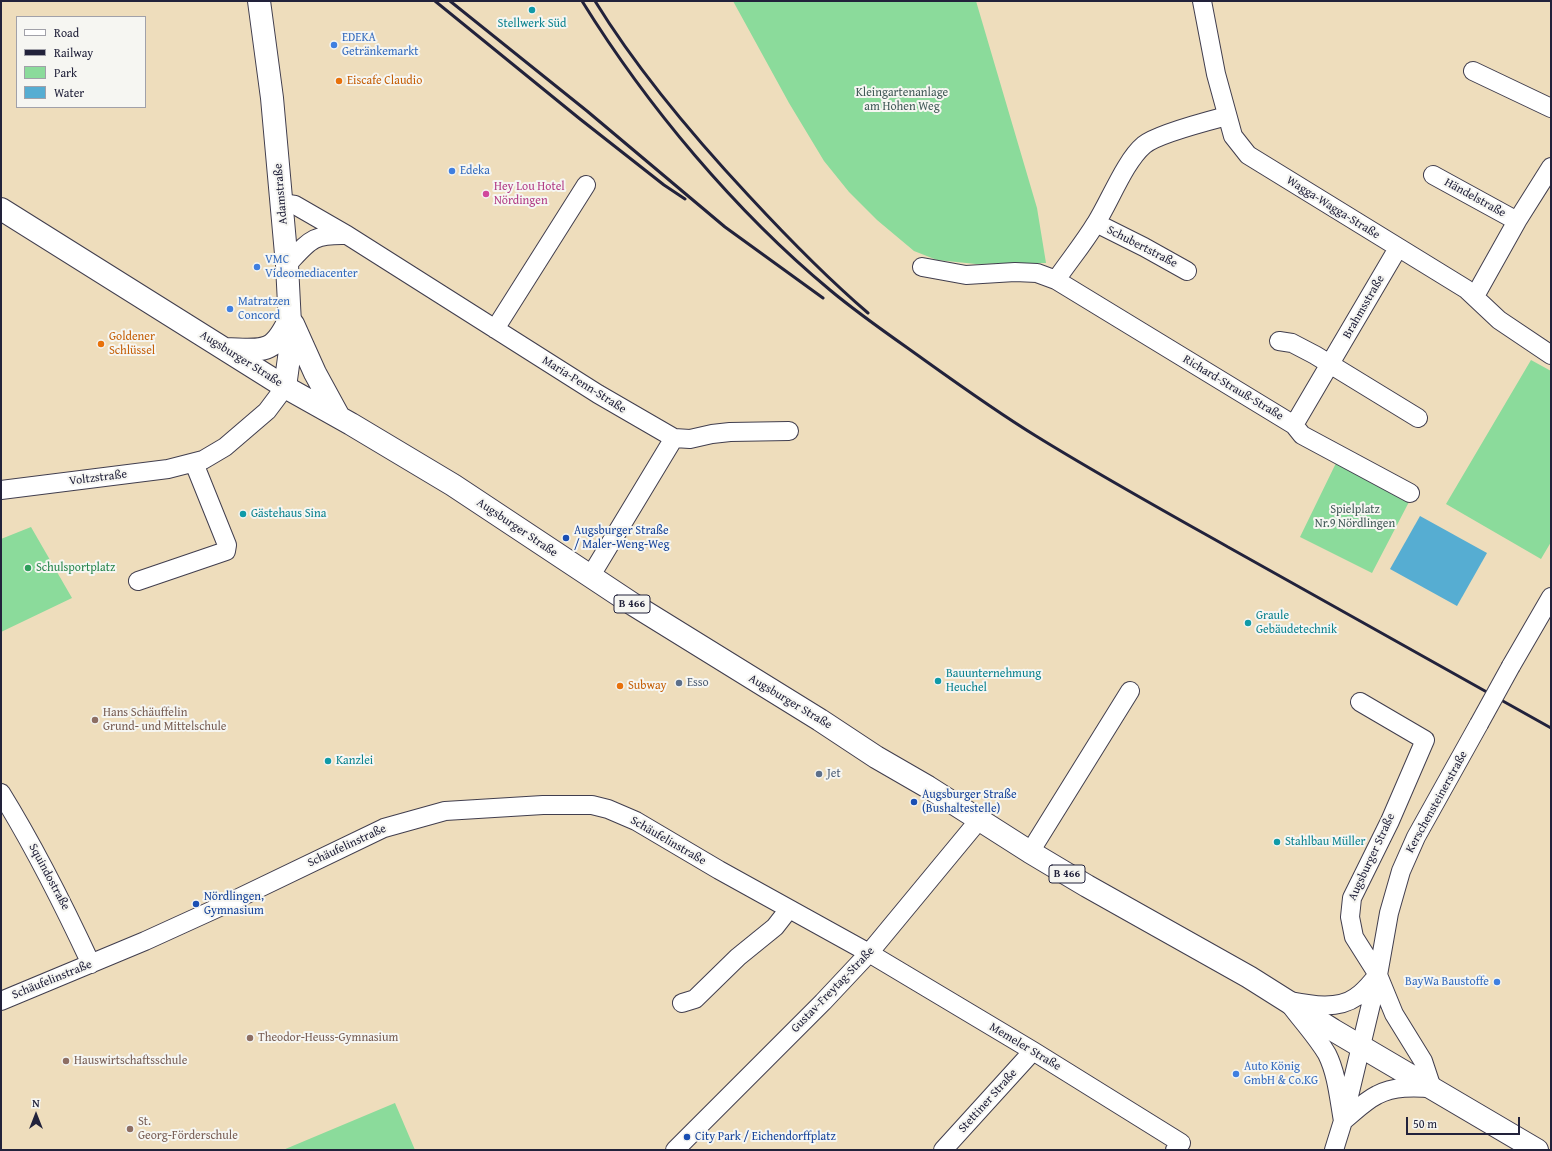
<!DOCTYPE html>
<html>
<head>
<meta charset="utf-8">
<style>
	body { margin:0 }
	#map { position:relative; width:1552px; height:1151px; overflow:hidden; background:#eeddbc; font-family:"Gentium Book Plus",serif }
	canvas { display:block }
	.frame { position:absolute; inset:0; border:2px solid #22223b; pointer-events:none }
	.legend { position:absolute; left:16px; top:16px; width:130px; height:92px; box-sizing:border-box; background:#f6f6f2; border:1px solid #a1a1a9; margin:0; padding:5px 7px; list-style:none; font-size:12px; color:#22223b }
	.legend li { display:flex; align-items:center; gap:8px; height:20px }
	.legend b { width:20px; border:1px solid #a1a1a9 }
	.north { position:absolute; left:16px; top:1095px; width:40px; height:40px; -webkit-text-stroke:3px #f6f6f2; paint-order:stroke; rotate:0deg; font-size:11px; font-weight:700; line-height:16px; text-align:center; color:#22223b }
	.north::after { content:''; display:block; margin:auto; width:14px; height:18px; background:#22223b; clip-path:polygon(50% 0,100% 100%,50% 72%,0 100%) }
	.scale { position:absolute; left:1406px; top:1117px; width:114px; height:18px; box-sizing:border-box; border:2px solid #22223b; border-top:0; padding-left:5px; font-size:12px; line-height:14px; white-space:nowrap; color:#22223b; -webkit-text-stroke:3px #f6f6f2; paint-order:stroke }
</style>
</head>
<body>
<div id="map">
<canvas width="1552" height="1151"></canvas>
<div class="frame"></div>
<ul class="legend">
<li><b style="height:5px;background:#fff"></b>Road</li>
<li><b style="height:5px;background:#22223b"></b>Railway</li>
<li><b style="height:11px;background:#8bdb9b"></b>Park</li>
<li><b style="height:11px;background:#56add2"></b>Water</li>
</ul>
<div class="north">N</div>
<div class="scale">50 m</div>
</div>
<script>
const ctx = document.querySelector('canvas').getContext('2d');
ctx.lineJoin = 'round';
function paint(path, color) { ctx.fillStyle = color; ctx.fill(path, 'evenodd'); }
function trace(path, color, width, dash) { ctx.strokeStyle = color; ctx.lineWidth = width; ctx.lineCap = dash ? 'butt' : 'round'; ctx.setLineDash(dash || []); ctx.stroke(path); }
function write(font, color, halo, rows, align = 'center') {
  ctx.font = font + ' "Gentium Book Plus",serif'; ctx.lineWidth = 4; ctx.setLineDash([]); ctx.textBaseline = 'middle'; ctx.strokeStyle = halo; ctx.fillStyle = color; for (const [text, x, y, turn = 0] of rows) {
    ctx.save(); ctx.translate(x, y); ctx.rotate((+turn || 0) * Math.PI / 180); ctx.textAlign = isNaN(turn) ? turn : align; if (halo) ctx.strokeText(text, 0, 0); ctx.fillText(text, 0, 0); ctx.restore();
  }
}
paint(new Path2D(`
	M733,1H976L1037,208L1046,263L976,264L937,260L914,251L877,220L849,192L824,161L789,103Z
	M1531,360L1551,371V542L1541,559L1446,504Z
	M1337,461L1410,500L1372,573L1300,537Z
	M31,527L72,598L1,632V539Z
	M395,1103L415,1150H283Z`), '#8bdb9b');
paint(new Path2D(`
	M1420,516L1487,553L1457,606L1390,569Z`), '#56add2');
const minor = new Path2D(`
	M1202,1L1216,74L1233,136L1248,155L1466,289L1499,320L1551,355
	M1473,71L1551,108
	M1433,175L1517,221
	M282,203L295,205L347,235L598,394L674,438L690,439L712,434L730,432L789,431
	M1096,223L1144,247L1187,271
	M287,265C310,240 312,234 347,235
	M922,267L966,275L1015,272L1037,273L1056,280C1069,261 1084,243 1096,223C1110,201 1125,161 1144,145C1157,134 1208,121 1227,116
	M1056,280L1294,425L1302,435L1410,493
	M1475,296L1517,221L1551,167
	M495,329L586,185
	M1279,341L1292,343L1315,355L1418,418
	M1294,425L1398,248
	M1,490L168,469L203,460L225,447L267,411L285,387
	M590,577L674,438
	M138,581L226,551L227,545L194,463
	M1511,666L1551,597
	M1,793C35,848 64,906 91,964
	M1030,852L1130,691
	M1,1001L145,941L224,905L384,828L445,811L543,805H592L608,809L636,821L719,870L869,953L1033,1051L1181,1143L1175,1150
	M1290,1001C1311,1005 1338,1010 1356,997C1364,992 1370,984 1376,977
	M682,1003L695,999L738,957L775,927L789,909
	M1291,1006C1303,1022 1317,1037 1327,1054C1337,1074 1339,1099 1343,1121C1354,1112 1365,1101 1377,1095C1394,1086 1414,1087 1432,1088L1423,1061L1394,1014L1378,975L1354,937L1350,917L1352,898L1390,821L1425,740L1360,702
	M675,1150L823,1002L869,953L979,820
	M943,1150L1033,1051
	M1334,1150L1343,1121L1378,975L1389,913L1401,871L1416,837L1479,724`);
const major = new Path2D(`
	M259,1L272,98L287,265L291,343L285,387
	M1,209L285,387L351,424L453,485L634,605L820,720L876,757L928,787L1030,852L1087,886L1249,977L1333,1030L1537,1150
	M293,324L315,373L339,417
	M226,349C264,350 273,355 290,318`);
trace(minor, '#413e4e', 20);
trace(major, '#413e4e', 24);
trace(minor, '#fff', 18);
trace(major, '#fff', 22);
trace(new Path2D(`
	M435,1L580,119L664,185L685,199
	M450,1L587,111L725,227L823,298
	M582,1C647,106 735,211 830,290C855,311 882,330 909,349C951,379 992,409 1036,436C1099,475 1164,511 1228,547C1336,607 1444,667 1551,728
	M595,1C638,71 693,136 749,196C787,237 826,277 868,313`), '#22223b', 3);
const minorBridge = new Path2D(`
	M1479,724L1511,666`);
trace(minorBridge, '#413e4e', 20, []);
trace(minorBridge, '#fff', 18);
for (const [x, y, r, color] of [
	[532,10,4,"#0f9aa8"],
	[334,45,4,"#3f7fe0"],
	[339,81,4,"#e8710a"],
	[452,171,4,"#3f7fe0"],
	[486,194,4,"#d1479c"],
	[257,267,4,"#3f7fe0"],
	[230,309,4,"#3f7fe0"],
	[101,344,4,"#e8710a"],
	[243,514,4,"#0f9aa8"],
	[566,538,4,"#1a4fb4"],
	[28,568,4,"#2e9e5b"],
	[1248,623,4,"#0f9aa8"],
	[938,681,4,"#0f9aa8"],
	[679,683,4,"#5c6f8a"],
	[620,686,4,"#e8710a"],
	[95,720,4,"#8d6e63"],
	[328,761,4,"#0f9aa8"],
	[819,774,4,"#5c6f8a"],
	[914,802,4,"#1a4fb4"],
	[1277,842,4,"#0f9aa8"],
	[196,904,4,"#1a4fb4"],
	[1497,982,4,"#3f7fe0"],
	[250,1038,4,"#8d6e63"],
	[66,1061,4,"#8d6e63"],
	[1236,1074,4,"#3f7fe0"],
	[130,1129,4,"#8d6e63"],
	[687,1137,4,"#1a4fb4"]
]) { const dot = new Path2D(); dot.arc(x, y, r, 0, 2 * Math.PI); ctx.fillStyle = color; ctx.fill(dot); trace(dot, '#f6f6f2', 1.5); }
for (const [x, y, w] of [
	[632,604,36],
	[1067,874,36]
]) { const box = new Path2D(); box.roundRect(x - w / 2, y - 9, w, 18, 3); ctx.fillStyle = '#f6f6f2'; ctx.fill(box); trace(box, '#22223b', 1); }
write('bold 11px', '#22223b', null, [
	["B 466",632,604],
	["B 466",1067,874]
]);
write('12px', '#0d838f', '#f6f6f2', [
	["Stellwerk Süd",532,24,"center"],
	["Gästehaus Sina",251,514],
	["Graule",1256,616],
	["Gebäudetechnik",1256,630],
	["Bauunternehmung",946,674],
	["Heuchel",946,688],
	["Kanzlei",336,761],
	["Stahlbau Müller",1285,842]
], 'left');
write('12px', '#366cbe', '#f6f6f2', [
	["EDEKA",342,38],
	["Getränkemarkt",342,52],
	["Edeka",460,171],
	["VMC",265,260],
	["Videomediacenter",265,274],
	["Matratzen",238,302],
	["Concord",238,316],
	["BayWa Baustoffe",1489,982,"right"],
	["Auto König",1244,1067],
	["GmbH & Co.KG",1244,1081]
], 'left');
write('12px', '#c56008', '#f6f6f2', [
	["Eiscafe Claudio",347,81],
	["Goldener",109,337],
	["Schlüssel",109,351],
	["Subway",628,686]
], 'left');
write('12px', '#425a58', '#f6f6f2', [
	["Kleingartenanlage",902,93],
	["am Hohen Weg",902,107],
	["Spielplatz",1355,510],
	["Nr.9 Nördlingen",1355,524]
]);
write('12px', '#b23c85', '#f6f6f2', [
	["Hey Lou Hotel",494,187],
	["Nördingen",494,201]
], 'left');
write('12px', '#22223b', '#f6f6f2', [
	["Adamstraße",281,194,-95],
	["Händelstraße",1475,198,29],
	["Wagga-Wagga-Straße",1333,208,32],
	["Schubertstraße",1142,247,27],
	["Brahmsstraße",1364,307,-60],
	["Augsburger Straße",241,359,32],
	["Maria-Penn-Straße",584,385,32],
	["Richard-Strauß-Straße",1233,388,31],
	["Voltzstraße",98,478,-7],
	["Augsburger Straße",517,528,34],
	["Augsburger Straße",790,702,31],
	["Kerschensteinerstraße",1437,802,-61],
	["Schäufelinstraße",668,841,30],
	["Schäufelinstraße",347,846,-25],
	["Augsburger Straße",1372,857,-65],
	["Squindostraße",49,877,62],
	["Schäufelinstraße",52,980,-22],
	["Gustav-Freytag-Straße",833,990,-46],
	["Memeler Straße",1025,1047,31],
	["Stettiner Straße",988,1101,-48]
]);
write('12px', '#164399', '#f6f6f2', [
	["Augsburger Straße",574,531],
	["/ Maler-Weng-Weg",574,545],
	["Augsburger Straße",922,795],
	["(Bushaltestelle)",922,809],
	["Nördlingen,",204,897],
	["Gymnasium",204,911],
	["City Park / Eichendorffplatz",695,1137]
], 'left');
write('12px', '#27864d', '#f6f6f2', [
	["Schulsportplatz",36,568]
], 'left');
write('12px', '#4e5e75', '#f6f6f2', [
	["Esso",687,683],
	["Jet",827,774]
], 'left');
write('12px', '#785e54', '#f6f6f2', [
	["Hans Schäuffelin",103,713],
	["Grund- und Mittelschule",103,727],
	["Theodor-Heuss-Gymnasium",258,1038],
	["Hauswirtschaftsschule",74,1061],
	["St.",138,1122],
	["Georg-Förderschule",138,1136]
], 'left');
</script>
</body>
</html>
